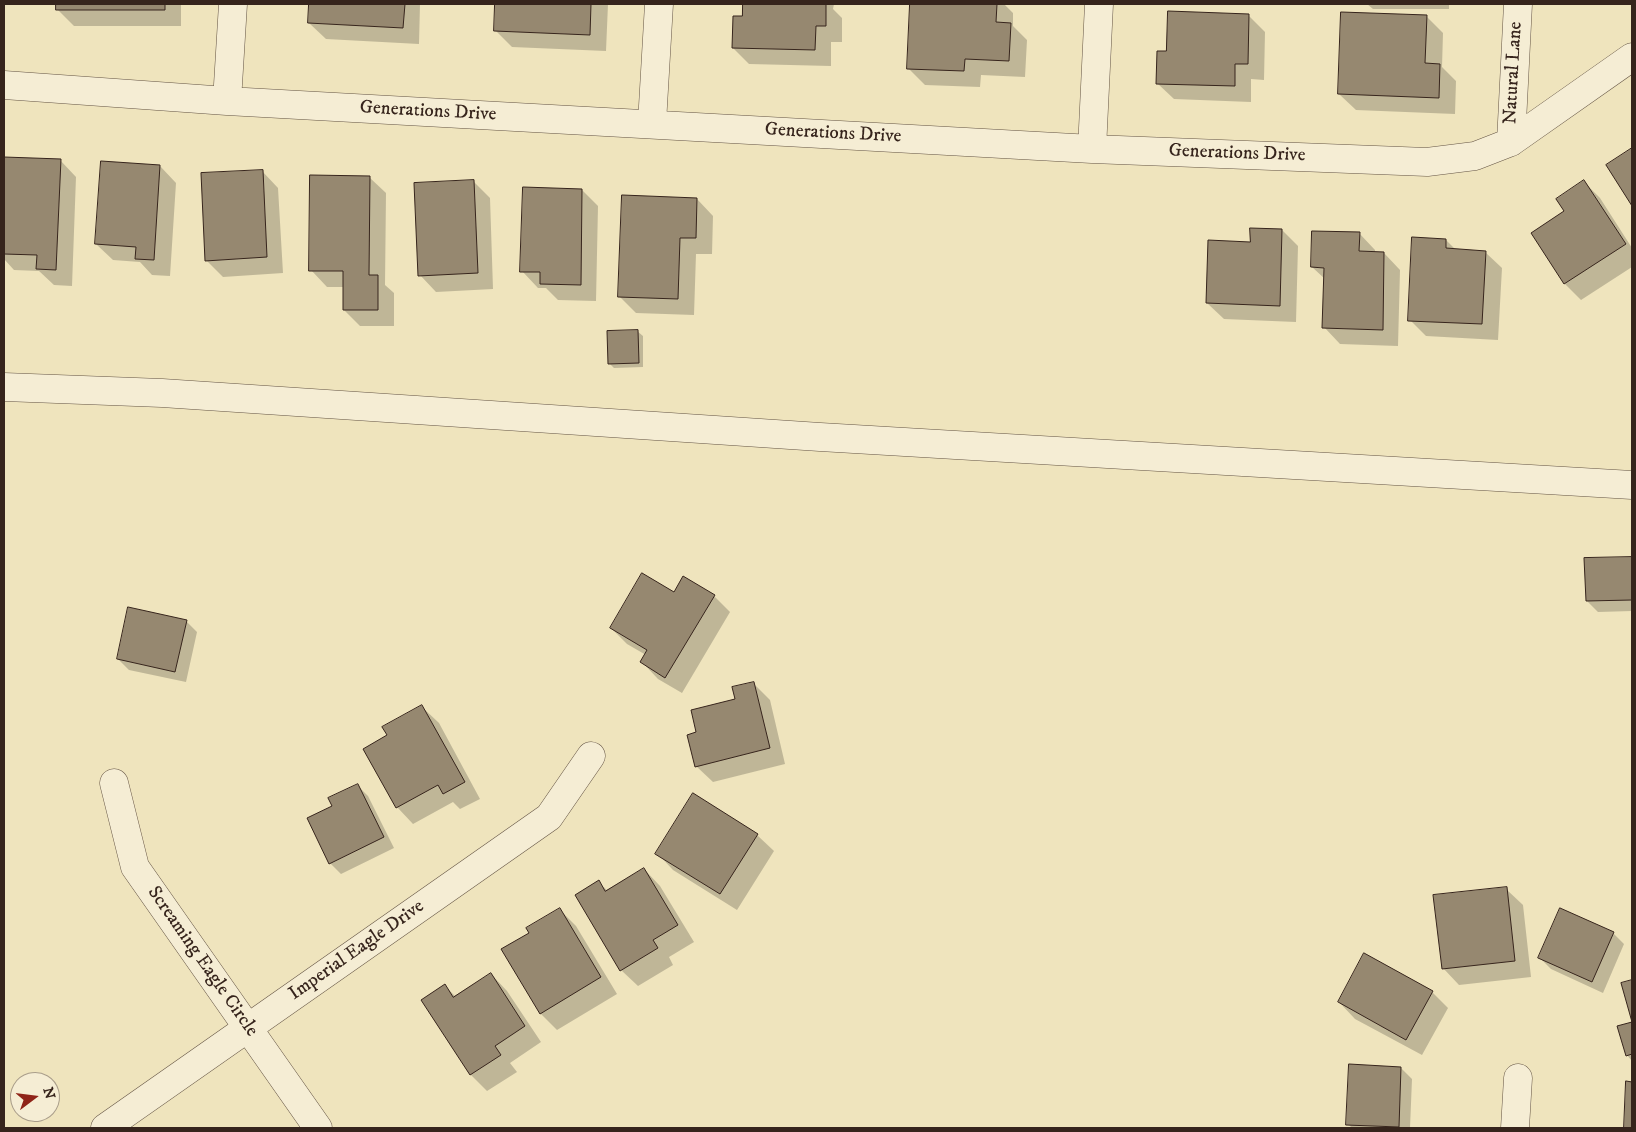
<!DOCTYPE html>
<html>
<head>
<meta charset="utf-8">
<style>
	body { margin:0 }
	#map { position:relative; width:1636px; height:1132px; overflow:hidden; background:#efe4bd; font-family:"IM FELL DW Pica",serif }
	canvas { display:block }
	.frame { position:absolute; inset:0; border:5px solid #36241c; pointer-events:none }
	.north { position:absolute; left:10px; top:1072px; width:50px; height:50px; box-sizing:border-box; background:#f5edd4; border:1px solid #a99d8a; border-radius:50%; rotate:75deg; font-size:14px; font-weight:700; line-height:20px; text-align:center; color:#36241c }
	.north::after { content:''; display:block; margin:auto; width:18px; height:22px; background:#8f2418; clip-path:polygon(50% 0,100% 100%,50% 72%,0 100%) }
</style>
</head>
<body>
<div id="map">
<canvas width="1636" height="1132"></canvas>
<div class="frame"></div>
<div class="north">N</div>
</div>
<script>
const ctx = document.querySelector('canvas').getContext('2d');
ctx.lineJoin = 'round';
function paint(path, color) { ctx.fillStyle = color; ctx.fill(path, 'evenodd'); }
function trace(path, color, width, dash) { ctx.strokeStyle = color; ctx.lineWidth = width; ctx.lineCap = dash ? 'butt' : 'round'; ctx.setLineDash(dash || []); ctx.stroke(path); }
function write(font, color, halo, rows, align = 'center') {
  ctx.font = font + ' "IM FELL DW Pica",serif'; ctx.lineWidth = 4; ctx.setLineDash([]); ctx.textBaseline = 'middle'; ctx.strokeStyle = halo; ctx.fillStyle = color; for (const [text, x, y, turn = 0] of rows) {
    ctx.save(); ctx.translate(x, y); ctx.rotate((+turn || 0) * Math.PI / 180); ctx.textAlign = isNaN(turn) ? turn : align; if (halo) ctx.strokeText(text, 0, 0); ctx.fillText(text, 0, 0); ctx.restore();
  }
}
paint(new Path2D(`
	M58,4H181V26H74L58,10Z
	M310,4H420L419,44L326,39L309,23Z
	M497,4H608L606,51L512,47L496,31Z
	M744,4H834L833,9L842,18V42H831V66L749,64L733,48L744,17Z
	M911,4H1004L1013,13V26L1027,40L1025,77L981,75L980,87L925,85L908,68Z
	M1367,4H1449V9H1373Z
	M1342,14L1427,17L1443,33L1442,67L1456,81L1455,114L1356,110L1339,94Z
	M1249,16L1265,32L1264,80L1251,79V102L1174,99L1157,83L1168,52Z
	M1632,149V203L1608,165Z
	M4,158L60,160L76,177L72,286L54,285L39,271L14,270L4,259Z
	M160,166L176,183L170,276L152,275L140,262L113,260L96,244Z
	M262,171L278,188L283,273L223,277L206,260Z
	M369,177L386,193L385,285L394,293V326H360L344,310V287H327L311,270Z
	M473,181L490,198L493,289L436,292L420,275Z
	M1584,182L1600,198L1632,248V267L1581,300L1565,284L1532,233L1565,211Z
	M582,190L598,206L596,301L558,300L546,288H538L522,271Z
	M697,199L713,216L712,254H696L694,315L636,313L619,296Z
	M1282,230L1298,246L1296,322L1224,319L1207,303Z
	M1359,233L1375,250V253H1384L1400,270L1398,346L1340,344L1324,327L1325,279L1312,267Z
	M1446,240L1456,250L1485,252L1502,268L1498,340L1426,336L1410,320Z
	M637,331L643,336V367L614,368L609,363Z
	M1632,558V611L1598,612L1587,601L1585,559Z
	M674,594L714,596L730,612L682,693L658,679L642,662L646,655L627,644L611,628Z
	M186,621L197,632L186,682L129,670L118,659Z
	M753,683L770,700L785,764L713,782L696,766L698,733Z
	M422,707L439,723L480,799L460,809L453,802L413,824L397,807L389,736Z
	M357,785L368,796L394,848L341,874L330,863L334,807Z
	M757,835L774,851L737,910L673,870L657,853Z
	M644,869L660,886L694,942L669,957L673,965L638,986L621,970L598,882L608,891Z
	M1506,889L1523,905L1531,977L1459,985L1443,968Z
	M559,909L576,926L617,994L557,1030L541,1014L503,950L530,934Z
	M1613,933L1624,944L1603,993L1551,969L1540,958Z
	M491,974L507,991L541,1042L510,1063L517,1072L487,1091L471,1075L423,1000L445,986L456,997Z
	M1432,992L1448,1008L1422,1055L1355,1019L1339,1002Z
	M1632,1023V1061L1627,1055L1618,1027Z
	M1401,1068L1412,1079L1410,1128H1352L1348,1124Z
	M1627,1083H1632V1128H1625Z`), '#0003');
const building = new Path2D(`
	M56,4H165V10H56Z
	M309,4H405L403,28L308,23Z
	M495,4H591L590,35L494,31Z
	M743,4H826V26H816L815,50L732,48L733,16H742Z
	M910,4H997L996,22L1011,23L1009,61L965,59L964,71L907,69Z
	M1168,11L1249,14L1248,64H1235V86L1156,84L1157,51H1166Z
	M1341,12L1427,15L1425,63L1440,64L1439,98L1338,94Z
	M1632,148V206L1606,165Z
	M4,157L61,159L56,270L36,269L37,255L4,254Z
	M101,161L160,165L154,260L135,259L136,247L95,244Z
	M263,170L267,257L205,261L201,173Z
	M310,175L370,176L369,275H378V310H343V271H309Z
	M474,180L478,273L418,276L414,183Z
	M1584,180L1626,244L1564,284L1531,233L1564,211L1556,199Z
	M523,187L582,189L581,285L540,284V272H520Z
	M622,195L697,198L696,238H680L678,299L618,297Z
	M1250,228L1282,229L1280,306L1206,303L1208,240L1250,242Z
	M1312,231L1360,232L1359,251L1384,252L1383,330L1322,328L1324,268L1311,267Z
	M1412,237L1446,239V248L1486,251L1482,324L1408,321Z
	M638,330L639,363L608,364L607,331Z
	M1632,557V600L1586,601L1584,558Z
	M642,573L674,592L683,576L715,595L665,678L640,662L647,650L610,628Z
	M128,607L187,620L175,672L117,659Z
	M754,682L770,748L695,767L687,735L696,732L691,710L735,699L732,687Z
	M422,705L465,782L443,794L438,785L396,808L363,749L387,735L382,727Z
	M358,784L384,837L329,864L307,818L332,806L328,798Z
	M693,793L758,834L720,894L655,854Z
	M644,868L678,925L653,940L658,948L620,971L575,895L599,880L605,891Z
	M1507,887L1515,961L1442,969L1433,895Z
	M560,908L601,977L540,1014L501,949L529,933L526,928Z
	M1560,908L1614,932L1592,982L1538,958Z
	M1364,953L1433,991L1406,1040L1338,1002Z
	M491,973L525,1026L495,1046L501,1055L470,1075L421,1000L445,984L453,997Z
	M1632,980V1054L1626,1056L1617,1026L1632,1022L1621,983Z
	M1349,1064L1401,1067L1399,1127L1346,1125Z
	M1626,1081L1632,1082V1128H1624Z`);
paint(building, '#968870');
trace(building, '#36241c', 1);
const minor = new Path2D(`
	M4,85L227,101L1092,149L1427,162L1475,156L1511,142L1632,57
	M227,101L233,4
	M652,123L659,4
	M1511,142L1518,4
	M1092,149L1099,4
	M4,387L162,393L820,437L1632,485
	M114,783L135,867L318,1128
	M105,1128L549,817L591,756
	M1515,1128L1518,1078`);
trace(minor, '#645444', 29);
trace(minor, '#f5edd4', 28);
write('19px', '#36241c', '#f5edd4', [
	["Natural Lane",1514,73,-87],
	["Generations Drive",428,112,3],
	["Generations Drive",833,134,3],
	["Generations Drive",1237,154,2],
	["Imperial Eagle Drive",357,951,-35],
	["Screaming Eagle Circle",202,962,55]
]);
</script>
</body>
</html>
